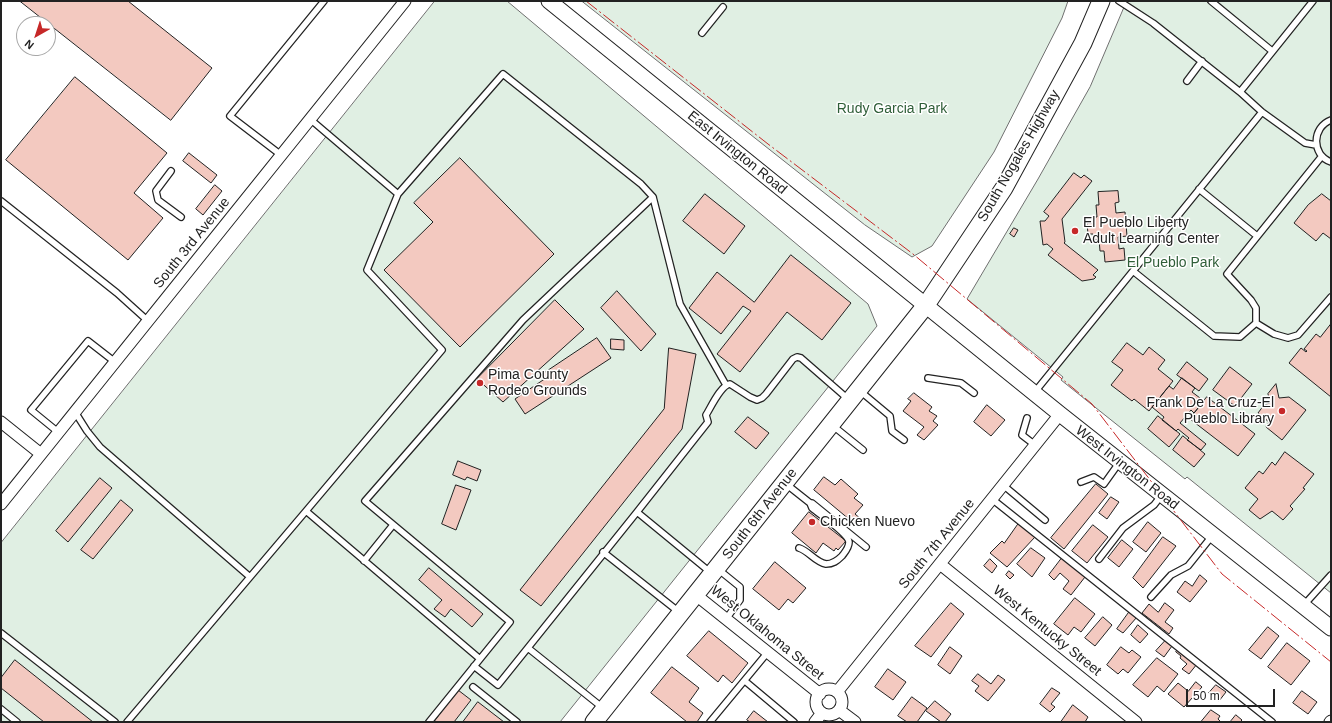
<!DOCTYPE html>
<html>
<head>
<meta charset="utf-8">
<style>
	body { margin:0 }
	#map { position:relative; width:1332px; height:723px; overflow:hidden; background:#fff; font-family:Arial,sans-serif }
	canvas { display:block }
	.frame { position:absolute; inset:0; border:2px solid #222; pointer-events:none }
	.north { position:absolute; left:16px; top:16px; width:40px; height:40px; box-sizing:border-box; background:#fff; border:1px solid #a7a7a7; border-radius:50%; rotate:219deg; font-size:11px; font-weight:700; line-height:16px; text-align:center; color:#222 }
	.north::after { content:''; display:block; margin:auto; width:14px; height:18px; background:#c62828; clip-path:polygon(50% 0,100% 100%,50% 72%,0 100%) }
	.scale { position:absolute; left:1186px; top:689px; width:89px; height:18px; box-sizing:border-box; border:2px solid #222; border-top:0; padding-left:5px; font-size:12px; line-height:14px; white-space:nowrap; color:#222; -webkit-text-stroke:3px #fff; paint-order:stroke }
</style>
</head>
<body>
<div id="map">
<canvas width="1332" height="723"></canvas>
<div class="frame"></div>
<div class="north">N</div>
<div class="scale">50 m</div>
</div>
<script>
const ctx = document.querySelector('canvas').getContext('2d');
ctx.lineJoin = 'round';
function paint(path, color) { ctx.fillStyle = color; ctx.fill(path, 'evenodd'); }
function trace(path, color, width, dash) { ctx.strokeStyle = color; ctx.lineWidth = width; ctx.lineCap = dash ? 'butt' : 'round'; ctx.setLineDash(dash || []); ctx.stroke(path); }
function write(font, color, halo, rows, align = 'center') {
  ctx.font = font + ' Arial,sans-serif'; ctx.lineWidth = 3; ctx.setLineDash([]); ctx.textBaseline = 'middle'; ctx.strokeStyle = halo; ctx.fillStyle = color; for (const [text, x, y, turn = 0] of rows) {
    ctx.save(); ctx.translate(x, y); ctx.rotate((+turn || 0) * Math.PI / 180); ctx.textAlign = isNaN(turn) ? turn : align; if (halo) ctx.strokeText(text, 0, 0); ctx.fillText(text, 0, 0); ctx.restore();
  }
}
const green = new Path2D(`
	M435,1H507L868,304L877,326L560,722H1V543Z
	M582,1H1068L1062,18L994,152L932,246L912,257L865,225Z
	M1127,1H1331V593L1187,477L1185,479L1061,380L1063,377L967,299L1038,179L1090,87Z`);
paint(green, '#e0efe3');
trace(green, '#6f6f6f', 1);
const building = new Path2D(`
	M20,1H128L212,68L171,120Z
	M75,77L167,153L134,193L163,218L128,260L6,160Z
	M189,153L217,175L211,183L183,161Z
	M460,158L554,254L460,347L384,270L433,222L414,203Z
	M1074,173L1081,178L1084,175L1092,181L1062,219L1065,242L1064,243L1098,270L1093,275L1096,277L1094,279L1082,281L1048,255L1053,249L1047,244L1043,245L1040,221H1045L1049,216L1044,212Z
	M215,185L222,191L203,215L196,209Z
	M1118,191L1119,202L1115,203L1116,213L1125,212L1127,236L1118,237L1119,249L1124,248L1125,260L1105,262L1104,251H1100L1099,239L1094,240L1093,234H1088L1087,223H1092L1091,217H1097L1096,205H1099L1098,192Z
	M705,194L745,226L724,254L683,221Z
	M1322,194L1331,201V239L1323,233L1316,241L1294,223L1308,205Z
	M1014,228L1018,230L1014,237L1010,234Z
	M791,255L851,303L822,340L787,312L740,372L717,354L751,311L743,306L721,334L689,308L717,272L754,302Z
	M617,291L656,334L641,351L601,308Z
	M555,300L584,329L503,402L477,379Z
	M1331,324V397L1289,363L1301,348L1306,352L1307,351L1304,349L1316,334L1320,337Z
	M597,338L611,358L525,414L515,399L546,378L543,374Z
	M611,339L624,340V350L611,349Z
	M1127,343L1143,355L1149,347L1165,360L1158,369L1173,381L1149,411L1134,399L1132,401L1111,385L1123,370L1112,362Z
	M669,348L696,354L682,429L541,606L520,590L664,409Z
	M1187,362L1208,379L1199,391L1177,375Z
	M1230,367L1252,384L1235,406L1213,390Z
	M1182,378L1195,388L1192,392L1204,401L1194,413L1191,410L1180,423L1206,444L1201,450L1187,440L1189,438L1178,429L1176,431L1162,420L1164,417L1152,407L1169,386L1173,389Z
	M1276,384L1279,398L1289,397L1306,410L1282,440L1266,427L1269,422L1258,413L1264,405L1270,403L1268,394Z
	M914,393L932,407L929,411L937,416L933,421L938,425L924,440L917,435L924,427L903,411L911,401L908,399Z
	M1207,397L1255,434L1238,456L1190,419Z
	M987,405L1005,420L991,436L974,422Z
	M1158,416L1180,434L1169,447L1148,429Z
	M748,417L769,433L756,449L735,432Z
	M1183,436L1205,454L1194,467L1173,450Z
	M1285,452L1314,474L1303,488L1305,489L1290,506L1293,509L1283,520L1272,511L1260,519L1249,510L1258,499L1245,488L1259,471L1263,474L1272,462L1275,465Z
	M458,461L481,470L477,481L467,477L465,480L453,475Z
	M824,477L835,485L841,479L858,494L854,498L863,505L855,514L861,519L856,525L814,490Z
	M100,478L112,488L68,542L56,531Z
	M1096,484L1108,494L1064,549L1051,538Z
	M456,485L471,490L456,530L442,524Z
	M1111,497L1119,502L1107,519L1099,513Z
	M121,500L133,510L93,559L81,550Z
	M809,512L846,541L838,550L836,548L834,551L823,543L816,553L792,533Z
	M1148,522L1161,533L1146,552L1133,542Z
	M1019,523L1035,537L1007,567L990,553L1002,541L1004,543Z
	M1093,525L1108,537L1087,563L1072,551Z
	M1163,537L1176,546L1143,588L1133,578Z
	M1122,540L1133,549L1119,567L1108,558Z
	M1031,548L1045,558L1032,577L1017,564Z
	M1062,558L1085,577L1071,595L1063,589L1069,581L1060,573L1054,580L1049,575Z
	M990,559L997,566L992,573L984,566Z
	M775,562L806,588L793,603L788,599L779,610L753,589Z
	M429,568L483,614L472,627L451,609L445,617L434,609L442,600L419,580Z
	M1009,571L1014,575L1010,579L1006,575Z
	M1200,575L1207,581L1190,602L1177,592L1185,581L1192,586Z
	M1075,598L1095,614L1081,632L1074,627L1068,635L1054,624Z
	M951,603L964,614L931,657L915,646Z
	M1165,603L1174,610L1165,622L1173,628L1169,634L1142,613L1149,604L1158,612Z
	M1130,611L1137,617L1123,633L1117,629Z
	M1103,617L1112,625L1095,646L1085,638Z
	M1138,625L1148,634L1140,643L1131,635Z
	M1268,627L1279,636L1261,659L1249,650Z
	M709,631L748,663L732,683L723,675L718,682L687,656Z
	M1166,640L1172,646L1164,657L1156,651Z
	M1287,643L1310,661L1291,685L1268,667Z
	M950,647L962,656L950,674L938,665Z
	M1121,647L1129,653L1132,650L1141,657L1128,673L1123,669L1118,674L1107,665Z
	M1178,649L1197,664L1189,674L1182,669L1187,664L1180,658L1181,656L1176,652Z
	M1157,658L1178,674L1164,692L1157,686L1148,697L1133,685Z
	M15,660L93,722H44L1,688V678Z
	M672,667L699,688L689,702L703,713L697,722H687L651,693Z
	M888,669L906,682L893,700L875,687Z
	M978,674L991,684L998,675L1005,680L988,701L975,691L979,686L972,681Z
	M1196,682L1202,687L1184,707L1168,694L1178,683L1188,691Z
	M1216,685L1226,692L1219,701L1209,693Z
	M1052,688L1060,693L1051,704L1055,707L1050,712L1040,704Z
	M458,690L471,700L454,722H434Z
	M1302,691L1317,702L1308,714L1293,703Z
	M912,697L927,708L917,722H907L898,716Z
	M935,701L951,714L945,722H941L926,711Z
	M478,702L504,722H463Z
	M1073,705L1088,717L1085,722H1061Z
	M1211,710L1220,716L1218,719L1221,722H1201Z
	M754,711L768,722H750L747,720Z
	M1236,715L1242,720L1240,722H1231V721Z`);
paint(building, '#f3c9c0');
trace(building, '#222', 1);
const service = new Path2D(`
	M1119,1L1153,23L1240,92L1262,112L1305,143L1316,145
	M1211,1L1272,51
	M702,33L723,7
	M1187,81L1202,61
	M1240,92L1313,1
	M310,119L398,194L503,74L641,184L653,197L523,320L365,501L510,622L480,659
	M1331,120C1312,127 1311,155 1331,162
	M281,155L230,116L324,1
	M1322,156L1227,274L1251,300L1256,308V323L1274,334L1288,338L1298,335L1331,297
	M171,171L156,191L158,200L181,217
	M1199,189L1257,236
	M653,197L680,304L726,385
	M1,201L117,293L148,321
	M1133,271L1214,336L1240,337L1256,323
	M928,378L961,383L974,393
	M860,391L890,416L892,431L904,440
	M1034,393L1262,112
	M75,412L87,431L100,447L250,577L127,722
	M1027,418L1022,435L1035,445
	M832,425L863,450
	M58,432L31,410L88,341L115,362
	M1081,482L1094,477L1104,484L1119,463
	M786,484L810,503H812L866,547
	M1003,485L1045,520
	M992,499L1272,722
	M306,511L442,350L367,270L398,194
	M637,512L708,422L706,415C711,407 721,385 730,384L750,397L757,400L762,398L766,394L793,359L797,357L801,358L848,399
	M799,548C809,551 815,562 826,564C833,564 837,561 842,556C845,552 849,548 849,542C848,533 820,515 812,508L810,503
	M603,552L679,612
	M1099,559L1123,528L1154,505L1161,496
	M364,561L393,525
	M719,570L740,587V600L726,619
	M250,577L306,511L480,659L429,722
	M1151,597L1171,575L1188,566L1212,536
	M1303,606L1331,575
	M1,633L115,722
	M528,648L603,708
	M474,666L498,685L637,512L710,572
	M745,681L794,722
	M473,687L517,722
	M1,709L17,722
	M710,722L768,652`);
const minor = new Path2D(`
	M1,422L41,454
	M1,504L405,1
	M940,564L1136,722
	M696,595L820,694
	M816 702a13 13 0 1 1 26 0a13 13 0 1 1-26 0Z
	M837,692L1060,414
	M839,710L855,722
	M815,722L822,713
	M1330,722L1331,721`);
const secondary = new Path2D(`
	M549,1L1060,414L1331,628`);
const primary = new Path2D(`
	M594,722L926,305L1004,188L1083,43L1101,1`);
trace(service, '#222', 8);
trace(minor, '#222', 13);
trace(secondary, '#222', 17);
trace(primary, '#222', 19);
trace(service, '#fff', 5.5);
trace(minor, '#fff', 11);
trace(secondary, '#fff', 15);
trace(primary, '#fff', 17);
trace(new Path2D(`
	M586,1L768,144L913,254L1092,404L1222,574L1331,662`), '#c62828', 1, [14, 3, 2, 3]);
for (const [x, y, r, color] of [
	[1075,231,4,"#c62828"],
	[480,383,4,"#c62828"],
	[1282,411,4,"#c62828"],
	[812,522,4,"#c62828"]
]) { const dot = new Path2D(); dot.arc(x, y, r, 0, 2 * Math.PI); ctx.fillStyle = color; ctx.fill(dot); trace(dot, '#fff', 1.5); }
write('14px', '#2f5e38', '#fff', [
	["Rudy Garcia Park",892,109],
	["El Pueblo Park",1173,263]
]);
write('14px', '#222', '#fff', [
	["East Irvington Road",737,153,39],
	["South Nogales Highway",1019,156,-60],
	["South 3rd Avenue",192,243,-51],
	["West Irvington Road",1127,468,38],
	["South 6th Avenue",760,514,-52],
	["South 7th Avenue",937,544,-51],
	["West Kentucky Street",1047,631,39],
	["West Oklahoma Street",767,633,39]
]);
write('14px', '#222', '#fff', [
	["El Pueblo Liberty",1083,223],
	["Adult Learning Center",1083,239],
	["Pima County",488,375],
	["Rodeo Grounds",488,391],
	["Frank De La Cruz-El",1274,403,"right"],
	["Pueblo Library",1274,419,"right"],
	["Chicken Nuevo",820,522]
], 'left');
</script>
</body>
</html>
